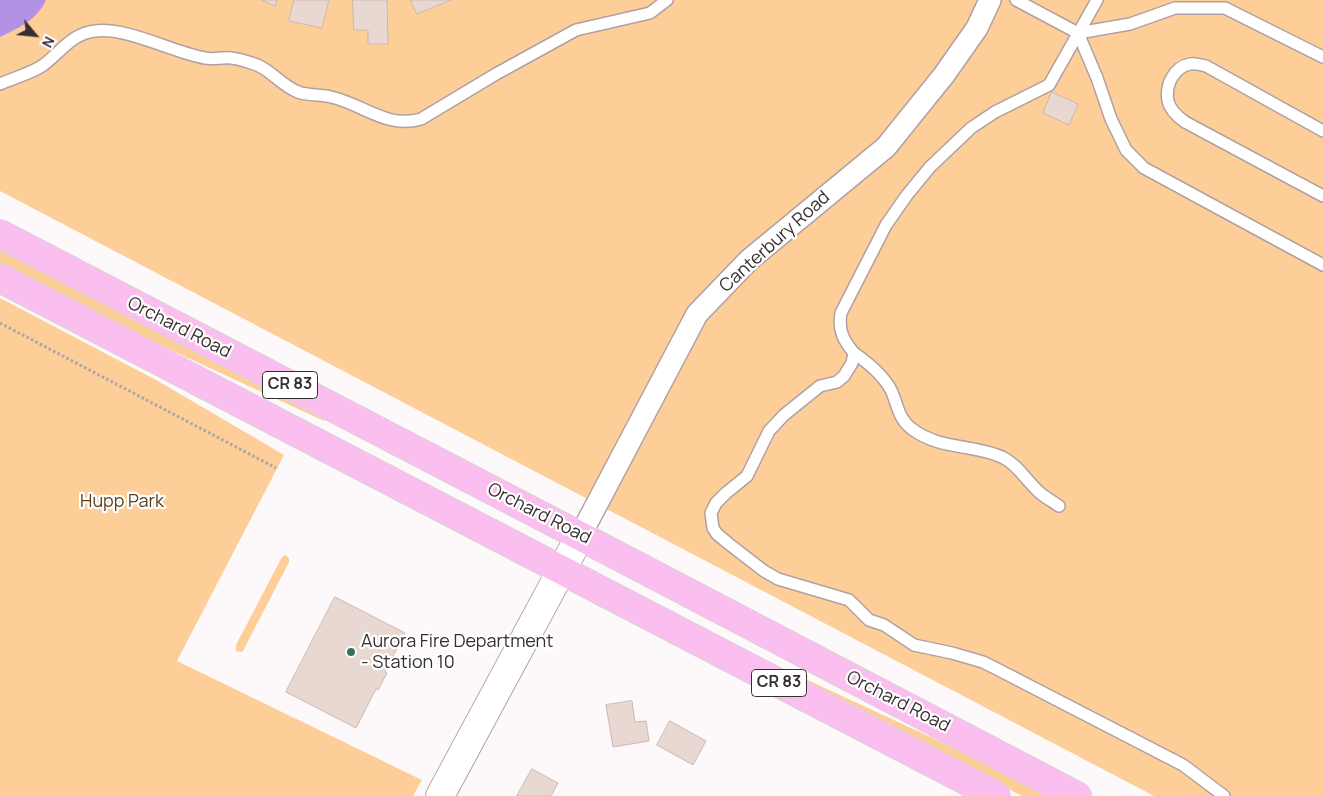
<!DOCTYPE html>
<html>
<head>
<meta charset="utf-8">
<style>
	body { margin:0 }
	#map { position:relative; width:1323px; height:796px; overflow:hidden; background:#fdf9fa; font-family:Manrope,sans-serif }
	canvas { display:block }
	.north { position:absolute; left:10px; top:10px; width:50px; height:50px; -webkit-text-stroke:4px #fff; paint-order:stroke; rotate:118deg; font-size:14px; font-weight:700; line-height:20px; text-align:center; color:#362e30 }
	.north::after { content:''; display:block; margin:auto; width:18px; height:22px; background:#362e30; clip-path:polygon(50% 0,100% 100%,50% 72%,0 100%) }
</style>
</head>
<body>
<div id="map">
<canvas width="1323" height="796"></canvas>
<div class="north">N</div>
</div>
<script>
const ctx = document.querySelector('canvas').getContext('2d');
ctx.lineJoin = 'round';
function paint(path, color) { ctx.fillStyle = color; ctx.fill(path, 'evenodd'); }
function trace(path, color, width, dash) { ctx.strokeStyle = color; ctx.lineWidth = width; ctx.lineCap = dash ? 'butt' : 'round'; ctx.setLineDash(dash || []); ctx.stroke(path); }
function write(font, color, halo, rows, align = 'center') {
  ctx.font = font + ' Manrope,sans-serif'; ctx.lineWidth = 4.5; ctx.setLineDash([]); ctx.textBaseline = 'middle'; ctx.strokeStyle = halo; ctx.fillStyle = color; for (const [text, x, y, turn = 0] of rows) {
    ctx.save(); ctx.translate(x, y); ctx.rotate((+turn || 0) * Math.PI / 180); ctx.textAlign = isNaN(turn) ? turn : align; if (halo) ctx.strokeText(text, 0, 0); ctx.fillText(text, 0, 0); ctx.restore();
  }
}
paint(new Path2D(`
	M0,0H1323V796H1154L0,191Z
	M0,249L326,417L324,421L145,338L0,264Z
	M0,298L158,381L284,455L177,661L422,780L413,796H0Z
	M286,555L289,558V562L243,651L240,652L236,651V645L282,557Z
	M801,677L989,764L1050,796H1022L800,680Z`), '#fece98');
paint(new Path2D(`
	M0,0H46C36,21 20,27 0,37Z`), '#b392e5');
const building = new Path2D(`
	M262,0H277L275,6Z
	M294,0H329L322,28L289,21Z
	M353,0H387L388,44H368V30H354Z
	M411,0H451L417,14Z
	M1052,92L1078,104L1069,125L1043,113Z
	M335,597L405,633L385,672L387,673L378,690L376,689L356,728L286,692Z
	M632,701L635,722L646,721L649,741L613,747L606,705Z
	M670,721L706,741L693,765L657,745Z
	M532,769L558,783L551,796H517Z`);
paint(building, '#e9d8d2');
trace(building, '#cab8b3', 1);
const lane = new Path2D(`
	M1016,0L1078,33L1130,24L1175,8H1225L1323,57
	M1078,33L1097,78L1111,119L1126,150L1144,168L1323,265
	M0,84C14,78 29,74 42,66C59,54 72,33 95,31C128,27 171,52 205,58C213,60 222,57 231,58C240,59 249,62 257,65C272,71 282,86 298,92C308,96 321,94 331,97C363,104 386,129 421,119L496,74L576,30L650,13L667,0
	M1323,131L1206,66C1201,65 1195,63 1190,64C1174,67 1165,85 1168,101C1170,110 1178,117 1185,122L1323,196
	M854,353C843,340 838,330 841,313L886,225L907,195L930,167L971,128L995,112L1049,85L1097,0
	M1059,506C1052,501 1044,497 1038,491C1025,479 1018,465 1002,457C973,444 940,450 912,429C898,419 898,405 891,390C883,375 867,362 854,353L852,363L844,376L837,382L820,386L784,415L769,431L747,476L726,493L716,503L711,513L713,528L717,534L729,544L764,571L778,579L849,600L869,620L884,625L914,645L952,653L983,662L997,669L1183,765L1224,796`);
const street = new Path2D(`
	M580,536L697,314L749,260L886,147L944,75L977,28L990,0`);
const secondary = new Path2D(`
	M440,796L580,536`);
const primary = new Path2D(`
	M0,234L580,536L1077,796
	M0,278L996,796`);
trace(lane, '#b1a0a3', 14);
trace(street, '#b1a0a3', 24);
trace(secondary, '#b1a0a3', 30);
trace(primary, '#d7d5d6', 30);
trace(new Path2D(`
	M0,323L276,468`), '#aaa5a6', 3, [2.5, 2.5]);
trace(lane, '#fff', 11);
trace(street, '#fff', 21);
trace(secondary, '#fff', 28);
trace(primary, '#fabeef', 28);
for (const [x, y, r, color] of [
	[351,652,5,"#36715b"]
]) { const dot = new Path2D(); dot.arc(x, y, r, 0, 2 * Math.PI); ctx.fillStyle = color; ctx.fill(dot); trace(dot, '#fff', 2); }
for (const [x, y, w] of [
	[290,385,55],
	[779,683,55]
]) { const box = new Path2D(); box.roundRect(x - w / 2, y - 13.5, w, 27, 4); ctx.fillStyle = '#fff'; ctx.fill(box); trace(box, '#362e30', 1); }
write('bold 16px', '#362e30', null, [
	["CR 83",290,385],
	["CR 83",779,683]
]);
write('18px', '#362e30', '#fff', [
	["Canterbury Road",775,242,-42],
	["Orchard Road",179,328,27],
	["Orchard Road",539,514,27],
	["Orchard Road",898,702,27]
]);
write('18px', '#5a3f1e', '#fff', [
	["Hupp Park",122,502]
]);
write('18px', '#362e30', '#fff', [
	["Aurora Fire Department",361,642],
	["- Station 10",361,663]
], 'left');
</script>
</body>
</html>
